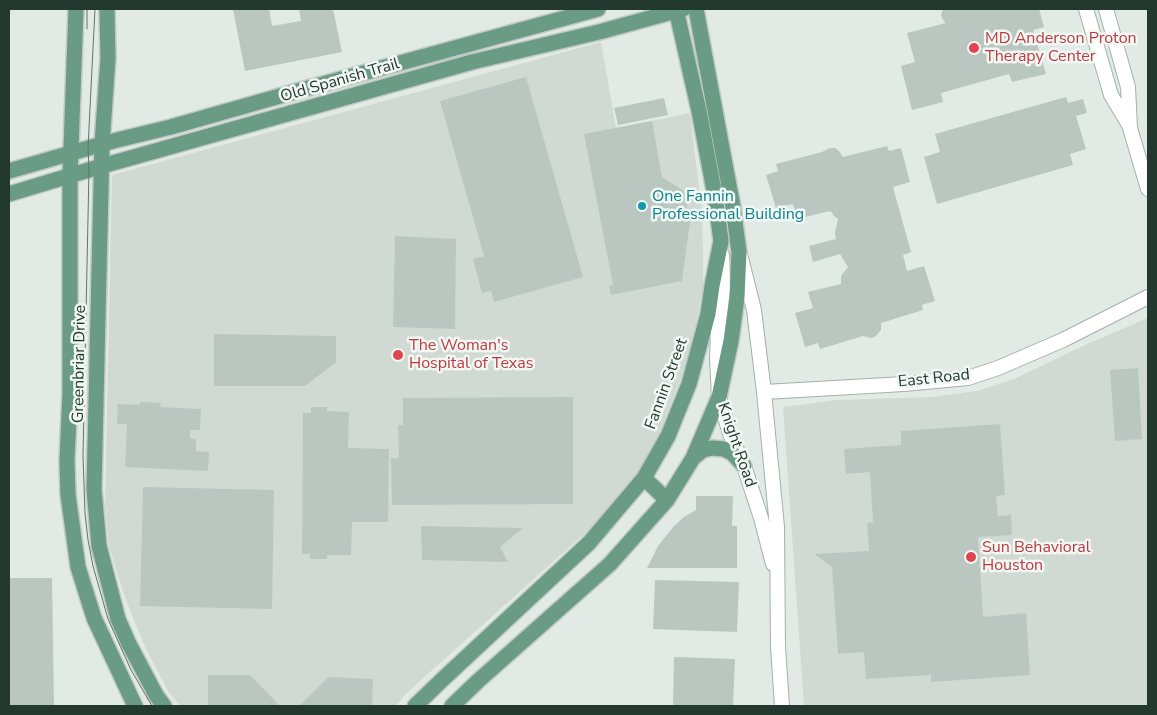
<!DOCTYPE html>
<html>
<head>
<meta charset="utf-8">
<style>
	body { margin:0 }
	#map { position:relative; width:1157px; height:715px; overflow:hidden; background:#e1eae4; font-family:"Nunito Sans",sans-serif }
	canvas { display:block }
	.frame { position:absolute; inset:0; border:10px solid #23392f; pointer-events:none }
</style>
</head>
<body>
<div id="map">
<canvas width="1157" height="715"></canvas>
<div class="frame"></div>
</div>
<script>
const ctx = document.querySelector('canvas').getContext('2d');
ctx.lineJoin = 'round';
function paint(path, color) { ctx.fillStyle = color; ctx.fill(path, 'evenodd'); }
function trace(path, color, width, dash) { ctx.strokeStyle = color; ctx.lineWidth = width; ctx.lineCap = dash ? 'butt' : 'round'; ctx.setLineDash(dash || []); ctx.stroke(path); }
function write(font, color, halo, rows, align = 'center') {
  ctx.font = font + ' "Nunito Sans",sans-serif'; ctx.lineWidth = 5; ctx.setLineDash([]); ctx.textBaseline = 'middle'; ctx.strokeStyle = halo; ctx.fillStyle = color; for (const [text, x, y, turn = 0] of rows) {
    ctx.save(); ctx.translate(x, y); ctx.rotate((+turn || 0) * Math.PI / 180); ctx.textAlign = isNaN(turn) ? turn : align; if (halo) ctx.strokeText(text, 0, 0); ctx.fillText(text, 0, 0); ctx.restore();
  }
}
paint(new Path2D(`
	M601,42L616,128L690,113L702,212L703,255V286L695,332L681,378L655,444L631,482L593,526L420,681L404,696L396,706H180L168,691L144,645L124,595L109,546L105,506L112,175Z
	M1148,318V706H804L783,407L837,400L932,397L977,391L1014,379L1087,344Z`), '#d0dad3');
paint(new Path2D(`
	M233,9H269L272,26L301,21L299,9H333L342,52L245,71Z
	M943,9H1039L1044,27L1033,30L1046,74L1012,82L1009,74L941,93L943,102L912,110L901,66L915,62L907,33L946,23L943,20L941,15Z
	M526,77L583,277L494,302L491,291L482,293L473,259L484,256L440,101Z
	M1066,97L1068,103L1083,99L1087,113L1076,116L1086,149L1070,154L1073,165L937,204L924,157L940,152L935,134Z
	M664,98L668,115L618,125L614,108Z
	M652,121L662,177L684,191L690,222L682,281L611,295L609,286L613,285L584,134Z
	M887,146L889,151L901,148L910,182L893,187L911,252L903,255L907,271L924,266L935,301L922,305L923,310L881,323V330L876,336L872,338L863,336L820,349L818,343L805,347L795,313L813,308L808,292L841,284V276L848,267L840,254L813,262L809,246L836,239L835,233L838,219L834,216L832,213L830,211L797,219L793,204L776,208L766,175L778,171L776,164L822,152L830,148H835L839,151L843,157Z
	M395,236L456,239L455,329L393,327Z
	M214,334L336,336V362L305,386H214Z
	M1138,368L1142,439L1115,441L1110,370Z
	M573,397V504L392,505L391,458H399L398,425H403V398Z
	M140,402L161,403L160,407L201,409L200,430H190V438L196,439V451L209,452L208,471L125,467L127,424H117L118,404L140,405Z
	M311,407H327V411L349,412L348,448L389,449L388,522H352L351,555H327V559H310V554H302L303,413H311Z
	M1000,424L1005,495L996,496L998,516L1011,515L1012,535L978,537L983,617L1026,613L1030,675L931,682V675L866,679L864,652L838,654L832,567L814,554L869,551L867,523L873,522L870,472L846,474L844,449L901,445V431Z
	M143,487L274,490L272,609L140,606Z
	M696,496H733L732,526H737V568H647L658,546L673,527L684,517L696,510Z
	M421,526L523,528L500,547L508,562L422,560Z
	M9,578H52L54,706H9Z
	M655,580L739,582L737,632L653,629Z
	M674,657L735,659L733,706H673Z
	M208,675H250L280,706H208Z
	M329,677L373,679L372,706H299Z`), '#bac7c0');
const minor = new Path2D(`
	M1086,9L1111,95L1129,125
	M1106,9L1128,87L1130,128L1148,189
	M722,255L723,289L718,332L717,359L719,397L730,434L744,466L761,518L773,564
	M741,258L754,310L764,392L777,527L778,647L782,706
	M764,392L904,384L968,378L998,368L1063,340L1148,297`);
const major = new Path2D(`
	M76,9L70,176V392L67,461L68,495L78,567L94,618L135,706
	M107,9L108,58L102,144L94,489L99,546L118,619L129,644L156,695L164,706
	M9,171L113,141L171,127L301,90L598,9
	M9,194L102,166L472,62L599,32L683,9
	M693,458L703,450L712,448L724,449L732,453L744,466
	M644,478L667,500
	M415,706L443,679L589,543L644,478L668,436L689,384L708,314L712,286L721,241L715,196L699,111L676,9
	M452,706L478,681L610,564L667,500L693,458L719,397L731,341L735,312L737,297L739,252L733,207L696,9`);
trace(minor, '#a4b1aa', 16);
trace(major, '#c1c8c5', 18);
trace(minor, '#fff', 14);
trace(major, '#6a9b84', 15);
trace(new Path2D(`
	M95,9L88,148L89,170L83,456L85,513L88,540L93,566L108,619L131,670L152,706
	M87,29V9`), '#5e756a', 1);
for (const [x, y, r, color] of [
	[974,48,6,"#e0444e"],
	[642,206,5,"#0f9aa8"],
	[398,355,6,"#e0444e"],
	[971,557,6,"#e0444e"]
]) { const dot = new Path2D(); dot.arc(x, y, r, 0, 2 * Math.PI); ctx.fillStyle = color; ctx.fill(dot); trace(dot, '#f1f7f3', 2); }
write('16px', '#be3a42', '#f1f7f3', [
	["MD Anderson Proton",985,39],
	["Therapy Center",985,57],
	["The Woman's",409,346],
	["Hospital of Texas",409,364],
	["Sun Behavioral",982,548],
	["Houston",982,566]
], 'left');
write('16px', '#23392f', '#f1f7f3', [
	["Old Spanish Trail",340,81,-16],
	["Greenbriar Drive",80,364,-89],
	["East Road",934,379,-6],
	["Fannin Street",667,384,-70],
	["Knight Road",736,445,71]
]);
write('16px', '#0d838f', '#f1f7f3', [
	["One Fannin",652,197],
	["Professional Building",652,215]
], 'left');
</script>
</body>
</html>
